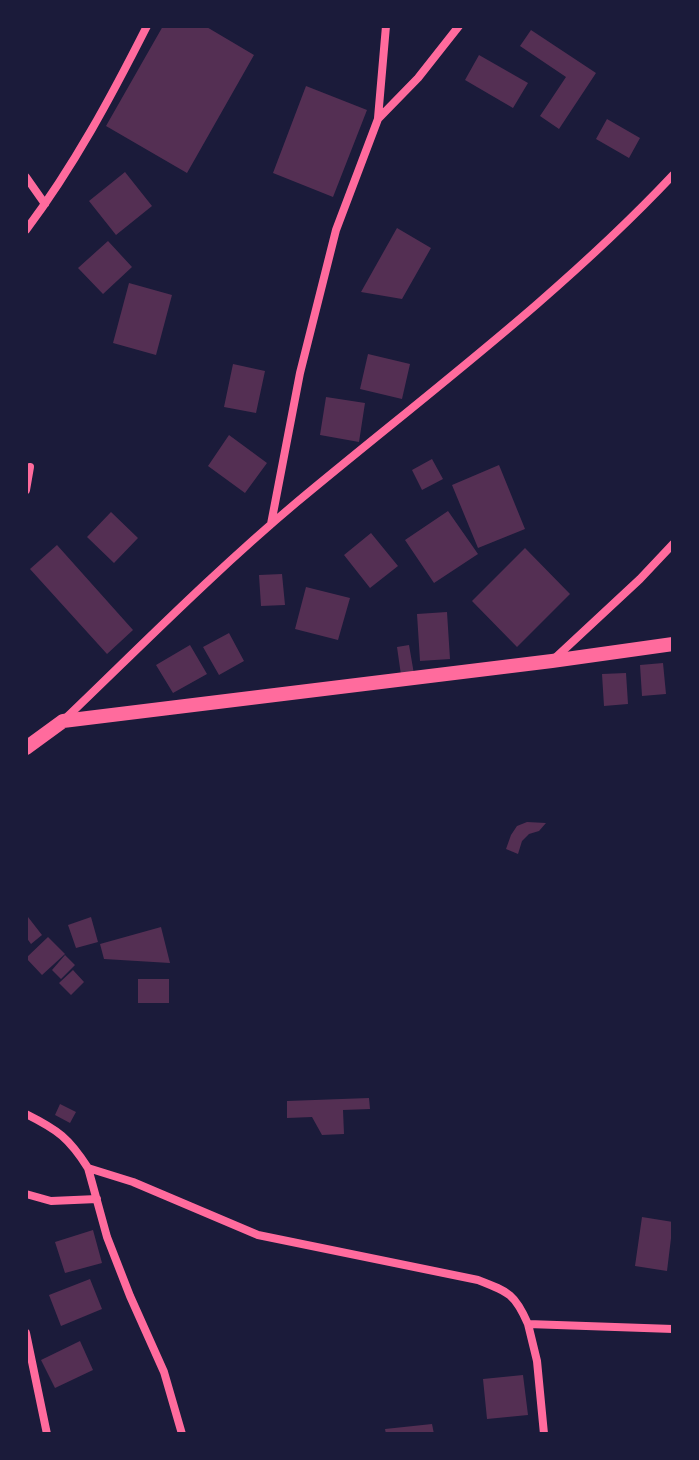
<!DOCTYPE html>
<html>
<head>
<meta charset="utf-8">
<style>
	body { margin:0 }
	#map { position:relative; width:699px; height:1460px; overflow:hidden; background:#1b1b3a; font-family:"PT Sans",sans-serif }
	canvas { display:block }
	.frame { position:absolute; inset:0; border:28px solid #1b1b3a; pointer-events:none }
</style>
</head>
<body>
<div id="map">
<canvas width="699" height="1460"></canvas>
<div class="frame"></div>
</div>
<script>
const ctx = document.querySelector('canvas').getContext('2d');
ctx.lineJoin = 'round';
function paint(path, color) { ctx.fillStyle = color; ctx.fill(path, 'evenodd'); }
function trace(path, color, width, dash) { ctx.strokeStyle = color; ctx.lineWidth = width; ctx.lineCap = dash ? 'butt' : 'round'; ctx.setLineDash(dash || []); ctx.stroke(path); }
paint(new Path2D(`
	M163,26H205L254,55L187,173L106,126Z
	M531,30L596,73L559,129L540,116L566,77L520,46Z
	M479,55L528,83L513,108L465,80Z
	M306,86L367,110L333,197L273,173Z
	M607,119L640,138L629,158L596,139Z
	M125,172L152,206L116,235L89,201Z
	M397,228L431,248L402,299L361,292Z
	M108,241L132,267L103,294L78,268Z
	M129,283L172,295L156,355L113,343Z
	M368,354L410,364L402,399L360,389Z
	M233,364L265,371L256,413L224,407Z
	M326,397L365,403L359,442L320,435Z
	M229,435L267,463L245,493L208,466Z
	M432,459L443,479L422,490L412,470Z
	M499,465L525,529L478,548L452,485Z
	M448,511L478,554L434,583L405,540Z
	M111,512L138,538L114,563L87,537Z
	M371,533L398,566L370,588L344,555Z
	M57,545L133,630L107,654L30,569Z
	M525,548L570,594L517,647L472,601Z
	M282,574L285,605L261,606L259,575Z
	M306,587L350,598L338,640L295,629Z
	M447,612L450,659L420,661L417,614Z
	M229,633L244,661L219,675L203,647Z
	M190,645L207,674L173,693L156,665Z
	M409,645L414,674L401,675L397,647Z
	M663,663L666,694L642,696L640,665Z
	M626,673L628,704L604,706L602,674Z
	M527,822L546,823L539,831L529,834L522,841L518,854L506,849L511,835L517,826Z
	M28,917L42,935L31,944L26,937V919Z
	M91,917L98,942L76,948L68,925Z
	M161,927L170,963L104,959L100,944Z
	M48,937L65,954L42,975L26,958Z
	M65,955L75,965L61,979L52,970Z
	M73,970L84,982L71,995L59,983Z
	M138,979H169V1003H138Z
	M369,1098L370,1109L343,1110L344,1134L322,1135L312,1117L287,1118V1101Z
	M60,1104L76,1112L70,1123L55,1115Z
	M642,1217L673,1222L667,1271L635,1266Z
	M93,1230L102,1263L65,1273L55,1242Z
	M90,1279L102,1309L61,1326L49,1295Z
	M80,1341L93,1370L55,1388L41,1360Z
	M523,1375L528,1415L487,1419L483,1379Z
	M432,1424L434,1434H386L385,1429Z`), '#542f53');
trace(new Path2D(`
	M378,118L386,26
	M26,177L45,204
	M26,230C74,166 111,97 147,26
	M26,490L30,467
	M271,524L300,373L336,230L378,119L418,78L459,26
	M553,660L640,579L673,544
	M66,718C142,645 216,570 297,502C424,396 559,296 673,175
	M26,1114C58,1130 69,1138 88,1168L133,1182L258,1235L478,1280C509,1292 515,1294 528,1324L673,1329
	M88,1168L107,1237L130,1296L164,1372L182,1434
	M26,1194L51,1201L97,1199
	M528,1324L537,1361L544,1434
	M26,1333L47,1434`), '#ff6b9d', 8);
trace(new Path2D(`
	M26,748L63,721L552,661L673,644`), '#ff6b9d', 14);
</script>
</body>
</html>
